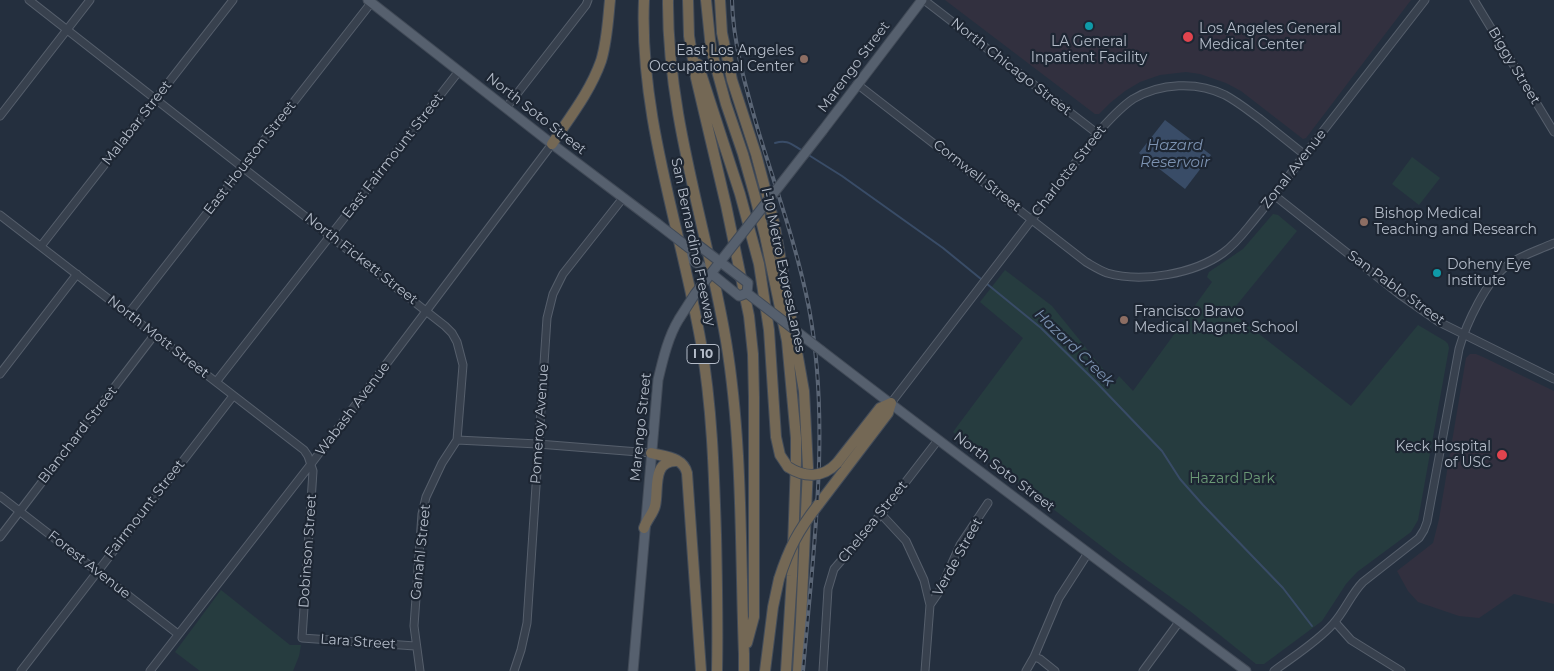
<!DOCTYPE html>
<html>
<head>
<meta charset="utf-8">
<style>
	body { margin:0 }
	canvas { display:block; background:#242f3e }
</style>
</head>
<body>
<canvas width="1554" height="671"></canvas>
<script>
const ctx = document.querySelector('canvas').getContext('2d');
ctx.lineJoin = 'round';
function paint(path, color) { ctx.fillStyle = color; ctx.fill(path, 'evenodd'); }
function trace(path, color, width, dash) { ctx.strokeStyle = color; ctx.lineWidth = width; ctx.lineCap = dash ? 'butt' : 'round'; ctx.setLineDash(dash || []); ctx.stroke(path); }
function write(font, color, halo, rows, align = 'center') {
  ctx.font = font + ' Montserrat,sans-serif'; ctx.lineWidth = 4.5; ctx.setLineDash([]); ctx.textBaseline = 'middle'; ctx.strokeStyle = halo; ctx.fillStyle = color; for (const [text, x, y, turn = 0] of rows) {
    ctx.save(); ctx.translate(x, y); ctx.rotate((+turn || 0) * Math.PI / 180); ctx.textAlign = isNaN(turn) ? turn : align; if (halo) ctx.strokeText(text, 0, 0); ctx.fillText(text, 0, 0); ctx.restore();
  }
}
paint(new Path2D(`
	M945,0H1411L1306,138L1303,139L1241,91L1226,83L1200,74L1186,72L1160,75L1140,82L1125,91L1110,103L1099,114H1095Z
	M1470,354H1476L1483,357L1554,391V604L1514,594L1479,618L1459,616L1418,602L1408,591L1397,571L1433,543L1439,519L1466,358Z`), '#32303f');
paint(new Path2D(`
	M1412,157L1440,178L1419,205L1392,184Z
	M1273,214L1278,215L1297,231L1231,312L1351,406L1418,325L1445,341L1448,344L1449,348L1418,520L1411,532L1357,572L1346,584L1322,621L1264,664H1256L1190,611L1126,565L953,432L1023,338L980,302L1005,270L1052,306L1108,375L1115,382L1119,376L1133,391L1212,282L1207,277L1209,272L1243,249Z
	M221,590L290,645H301L299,656L293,671H200L175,652Z`), '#263c3f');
paint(new Path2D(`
	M1165,120L1211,155L1185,189L1139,153Z`), '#394c67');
trace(new Path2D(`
	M775,143C788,139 792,145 803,151
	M807,154L842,176L943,248L1041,328L1096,382L1162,451L1180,479L1203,505L1283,588L1312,626`), '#394c67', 2);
const minor = new Path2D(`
	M29,0L445,326L452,333L457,342L463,365L457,440L442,463L426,497L422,514L414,626L420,671
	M924,0L1098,134
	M1474,0L1554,132
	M857,84L1086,262C1093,266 1099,270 1107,273C1142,283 1194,274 1223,253C1236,244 1245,231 1255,219C1270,201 1285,182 1299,162C1341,108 1383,54 1425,0
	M506,108L586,5L588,0
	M0,116L90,0
	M1274,195L1399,294L1439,322L1554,379
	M0,215L304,450L308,456L313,471L302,638L415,646
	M41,246L233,0
	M129,313L371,3
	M0,374L77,274
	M216,382L459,71
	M891,403L1102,128C1112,117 1121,107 1133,99C1160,83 1197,81 1225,95C1238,102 1249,111 1260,119C1275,131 1290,143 1305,155
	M457,440L538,444L651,453
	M0,496L178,634
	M881,514L906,541L924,580L930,605
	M0,537L155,334
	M1335,622L1351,640L1401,671
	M1034,657L1040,659L1055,671
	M21,671L233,396
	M150,671L311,464L552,144
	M514,671L521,650L527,623L547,318L553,294L563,274L623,198
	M823,671L828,589L834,569L881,514L938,440
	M925,671L930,605L939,592L960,545L988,503
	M1026,671L1034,657L1059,598L1088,553
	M1143,671L1179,622
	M1274,671C1294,656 1317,642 1333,624C1345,611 1351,594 1363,582L1419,538L1424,530L1427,522L1459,349C1466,324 1487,279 1508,265C1521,255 1539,250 1554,243`);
const major = new Path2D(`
	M368,0L552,144L658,224
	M823,130L922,0
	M689,248L690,258L712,274
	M822,351C962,459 1104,565 1246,671
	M633,671L658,380C663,359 668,337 679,319`);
const highway = new Path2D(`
	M644,0C639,117 681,229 701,343C712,406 714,470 716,535C717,580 718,626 717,671
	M668,0C667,117 707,227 726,341C743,444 740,550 744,654V671
	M688,0L689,36L696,78L726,205L749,316L753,354L754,397V617L747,643
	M706,0L711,49L726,104L743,154L754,193L765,236L787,341L796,438V461L792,576L786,671
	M720,0L722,33L732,80L756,154L774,222L804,391L808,468L801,621L798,671
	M698,64L740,194L759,264L769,330L776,437L780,455L788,467
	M552,144C570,117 590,92 601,61C607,42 608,20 610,0
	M651,453C666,457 683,457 687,473L701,671
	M837,463L880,408L891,403
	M818,505L888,413L891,403
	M644,528C647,519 653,514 655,506C659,491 651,460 677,461
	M765,671L773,607L779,579`);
trace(minor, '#565f6c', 9);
trace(major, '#414a57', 11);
trace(highway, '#434c59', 12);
trace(minor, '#38414e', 7);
trace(major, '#56606e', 9);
trace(highway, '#746855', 10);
const rail = new Path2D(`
	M732,0C733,44 746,88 758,130C776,189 797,247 809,308C831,428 813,551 803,671`);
trace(rail, '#5a6575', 4);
trace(rail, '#1d2633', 2, [5.5]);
const majorBridge = new Path2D(`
	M658,224L689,248L698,245L748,283L747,293
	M712,274L739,296L747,293
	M747,293L822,351
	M679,319L695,294L823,130`);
const highwayBridge = new Path2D(`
	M788,467C805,478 823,478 837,463
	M779,579C789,548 798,531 818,505`);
trace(majorBridge, '#414a57', 11, []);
trace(highwayBridge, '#434c59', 12, []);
trace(majorBridge, '#56606e', 9);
trace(highwayBridge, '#746855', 10);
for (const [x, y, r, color] of [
	[1089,26,5,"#0f9aa8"],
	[1188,37,6,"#e0444e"],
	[804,59,5,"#8d6e63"],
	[1364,222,5,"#8d6e63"],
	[1437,273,5,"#0f9aa8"],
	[1124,320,5,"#8d6e63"],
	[1502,455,6,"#e0444e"]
]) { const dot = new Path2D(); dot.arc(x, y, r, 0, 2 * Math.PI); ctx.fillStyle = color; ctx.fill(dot); trace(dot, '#1d2633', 2); }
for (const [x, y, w] of [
	[703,354,32]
]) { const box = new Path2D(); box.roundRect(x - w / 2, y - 9.5, w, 19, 4); ctx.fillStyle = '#1d2633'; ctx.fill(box); trace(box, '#b4bcc9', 1); }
write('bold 12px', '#b4bcc9', null, [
	["I 10",703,354]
]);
write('14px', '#b4bcc9', '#1d2633', [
	["Los Angeles General",1199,29],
	["Medical Center",1199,45],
	["LA General",1089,42,"center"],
	["Inpatient Facility",1089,58,"center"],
	["East Los Angeles",794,51,"right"],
	["Occupational Center",794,67,"right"],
	["Bishop Medical",1374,214],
	["Teaching and Research",1374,230],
	["Doheny Eye",1447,265],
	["Institute",1447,281],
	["Francisco Bravo",1134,312],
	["Medical Magnet School",1134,328],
	["Keck Hospital",1491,447,"right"],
	["of USC",1491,463,"right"]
], 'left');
write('14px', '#b4bcc9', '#1d2633', [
	["Biggy Street",1514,66,59],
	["Marengo Street",854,67,-53],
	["North Chicago Street",1011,67,38],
	["North Soto Street",536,114,38],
	["Malabar Street",137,123,-52],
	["East Fairmount Street",393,156,-52],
	["East Houston Street",250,158,-52],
	["Zonal Avenue",1294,169,-52],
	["Charlotte Street",1069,171,-52],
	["Cornwell Street",977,176,38],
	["San Bernardino Freeway",693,242,78],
	["North Fickett Street",361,259,38],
	["I-10 Metro ExpressLanes",783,270,78],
	["San Pablo Street",1396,288,36],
	["North Mott Street",158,337,38],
	["Wabash Avenue",353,409,-53],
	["Pomeroy Avenue",540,424,-86],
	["Marengo Street",641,427,-84],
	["Blanchard Street",78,435,-52],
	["North Soto Street",1004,472,37],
	["Fairmount Street",145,509,-52],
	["Chelsea Street",873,522,-51],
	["Dobinson Street",308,551,-86],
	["Ganahl Street",421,552,-84],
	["Verde Street",958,557,-61],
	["Forest Avenue",89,565,38],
	["Lara Street",358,642,4]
]);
write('14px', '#6b9a76', '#1d2633', [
	["Hazard Park",1232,479]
]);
write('italic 15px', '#7c92b1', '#1d2633', [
	["Hazard",1175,146],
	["Reservoir",1175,163],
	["Hazard Creek",1074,348,44]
]);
</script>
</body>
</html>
